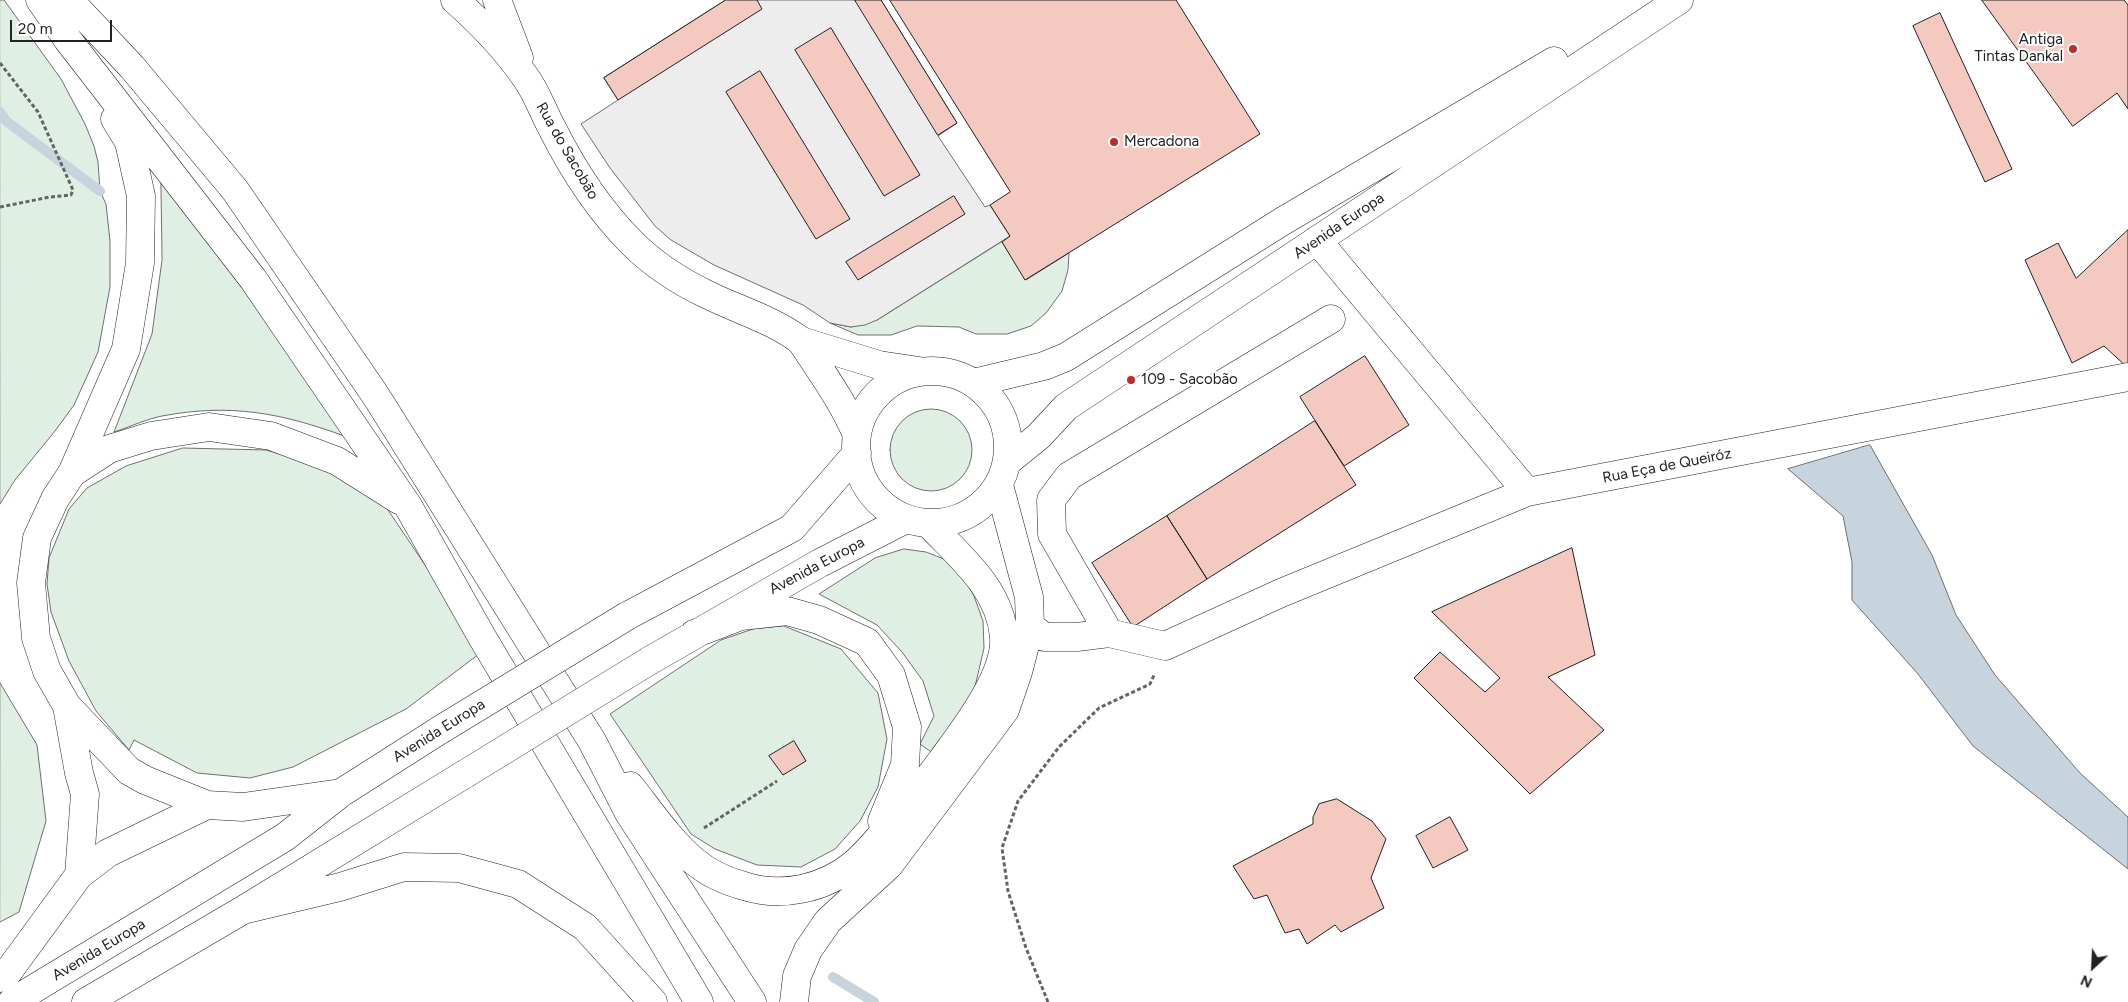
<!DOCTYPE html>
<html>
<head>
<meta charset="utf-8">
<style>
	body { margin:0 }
	#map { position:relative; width:2128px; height:1002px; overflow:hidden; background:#fff; font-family:Figtree,sans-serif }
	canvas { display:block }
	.north { position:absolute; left:2068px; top:942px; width:50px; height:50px; -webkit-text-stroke:4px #fff; paint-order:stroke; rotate:205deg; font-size:14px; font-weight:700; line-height:20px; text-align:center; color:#222 }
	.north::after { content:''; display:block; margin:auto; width:18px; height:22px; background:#222; clip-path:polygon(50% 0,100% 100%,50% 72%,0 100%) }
	.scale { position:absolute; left:10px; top:20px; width:102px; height:22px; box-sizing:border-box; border:2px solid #222; border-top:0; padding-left:6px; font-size:15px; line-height:18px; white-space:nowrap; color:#222; -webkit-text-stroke:4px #fff; paint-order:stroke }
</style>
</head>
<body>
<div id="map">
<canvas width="2128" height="1002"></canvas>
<div class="north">N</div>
<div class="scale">20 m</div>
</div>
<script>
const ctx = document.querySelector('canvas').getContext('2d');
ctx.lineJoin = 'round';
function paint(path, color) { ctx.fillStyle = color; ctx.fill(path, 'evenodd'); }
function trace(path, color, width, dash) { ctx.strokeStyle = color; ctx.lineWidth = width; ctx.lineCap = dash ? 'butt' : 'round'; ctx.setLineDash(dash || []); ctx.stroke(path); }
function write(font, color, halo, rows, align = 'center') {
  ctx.font = font + ' Figtree,sans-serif'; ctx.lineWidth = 4; ctx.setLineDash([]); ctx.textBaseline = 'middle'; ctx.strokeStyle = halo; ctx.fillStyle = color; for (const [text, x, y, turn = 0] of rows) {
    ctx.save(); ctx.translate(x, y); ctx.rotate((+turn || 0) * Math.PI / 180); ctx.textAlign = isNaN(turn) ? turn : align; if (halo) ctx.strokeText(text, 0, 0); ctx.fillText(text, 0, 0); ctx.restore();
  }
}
const green = new Path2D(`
	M0,0H4L61,79L85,124L94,146L98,162L100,191L106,204L110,241V287L98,352L74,405L55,431L15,480L0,504Z
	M161,173L347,437C282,413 231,403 162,416C146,419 130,427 114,432L152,334L162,260Z
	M1002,242L1026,280L1069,253L1068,270L1062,291L1046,313L1031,326L1007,334H976L959,327L917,326L891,335H858L830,323L851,327L877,320Z
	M890 450a41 41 0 1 1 82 0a41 41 0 1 1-82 0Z
	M183,448L266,450L327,468L386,507L483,651L406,709L293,767L250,778L197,773L134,740L129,750L96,711L69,661L51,612L47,584L49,558L69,509L87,488L126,466Z
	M904,549L926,552L949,561L964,578L974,596L983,621L984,648L971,704L934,754L920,744L934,716L923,681L902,652L877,625L819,594L875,558Z
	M784,626L841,649L878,693L887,739L878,787L860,821L835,849L801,867L757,865L715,849L691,834L610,714L721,640L753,629Z
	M0,683L37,745L46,821L19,912L0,922Z`);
paint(green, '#e0efe3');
trace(green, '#6f6f6f', 1);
const parking = new Path2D(`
	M726,0H881L957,123L938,136L985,207L990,205L1010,236L877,320L865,325L851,327L830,323L803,305L714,265L671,240L655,226L610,168L581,124L618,100L604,78Z`);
paint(parking, '#ededed');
trace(parking, '#6f6f6f', 1);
const water = new Path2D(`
	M1870,445L1932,555L1956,615L1995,675L2080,773L2128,817V869L1973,746L1918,674L1852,600V562L1843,516L1788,469Z`);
paint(water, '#c7d3dd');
trace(water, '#6f6f6f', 1);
trace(new Path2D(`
	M0,112L6,121L100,191
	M833,977L874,1002`), '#c7d3dd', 10);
const building = new Path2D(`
	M726,0H757L762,9L618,100L604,78Z
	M855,0H881L957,123L938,135Z
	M890,0H1176L1260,134L1025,280L1002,242L1010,236L990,205L1010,192Z
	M1982,0H2124L2128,5V109L2117,93L2073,126Z
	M1940,13L2012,169L1985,182L1913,26Z
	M831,28L920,175L884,196L795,50Z
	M760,71L850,219L816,239L726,92Z
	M954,196L965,214L858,280L846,262Z
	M2128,230V368L2104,346L2072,363L2025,260L2058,243L2076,278Z
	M1365,356L1409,425L1344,466L1300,397Z
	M1315,421L1356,485L1207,579L1167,516Z
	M1167,516L1207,579L1133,627L1092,563Z
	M1572,548L1595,655L1548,677L1604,730L1530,794L1414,678L1440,652L1485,692L1500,678L1432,612Z
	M794,741L806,761L783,775L769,756Z
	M1337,799L1372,821L1386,839L1371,878L1384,908L1341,932L1335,925L1307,944L1299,929L1285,933L1267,895L1254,899L1233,866L1313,824V817L1319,804Z
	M1450,817L1468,850L1433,868L1416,836Z`);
paint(building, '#f3c9c0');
trace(building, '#222', 1);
const minor = new Path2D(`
	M455,0C481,23 506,49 526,78C537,93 543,112 552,128C573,170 598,209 632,243C653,264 679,281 706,294C738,310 772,319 801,341
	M497,0L519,58
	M1317,240L1527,492
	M1331,319L1069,476L1051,500L1052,534L1109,633L1165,646L1281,593L1527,492L2128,377
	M1030,626L1044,637H1077L1109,633`);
const major = new Path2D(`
	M40,0L68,40L253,279L408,506L482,637L699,1002
	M69,0L132,67L235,190L376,396L592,741L629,813L752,1002
	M115,119L129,142L141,196L140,263L126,349L72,473L55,499L37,538L31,583L36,638L47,671L67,706L129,771L145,780L207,805L243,807L341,793
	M801,341L879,365L919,371
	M801,341C821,372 843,401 857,435
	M856 447a76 76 0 1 1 152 0a76 76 0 1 1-152 0Z
	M973,383L1044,366L1066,357L1283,221L1554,61
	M1007,462L1039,436L1066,407L1679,0
	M72,473L109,449L151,436L209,427L271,436L337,461L399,500
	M627,616L792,528L857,453
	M694,634L741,616L787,611L819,620L867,642L891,675L907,727L905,765L882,821
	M649,661L820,563L906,519
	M67,706L79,773L85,794L79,875
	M630,786C650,811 669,840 694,861C708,873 726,881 744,886C781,898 824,889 854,864C869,851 882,835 895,819C911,800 927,781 942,760C963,731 1007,675 1004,637C1000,588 960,557 928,523
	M243,910L340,887L404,867L459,868L518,884L585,927L653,1002
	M0,978L8,972L79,875L108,853L207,805
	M12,1002L285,837L341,793L440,730
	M86,1002L243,910L465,774
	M794,1002L797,976L808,950L828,921L889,865L1005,710L1018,672L1030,626L1029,597L999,485`);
trace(minor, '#222', 29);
trace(major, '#222', 29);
trace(new Path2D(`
	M0,63L38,112L73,190L71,195L50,197L0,207
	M704,828L777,781
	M1048,1002L1026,948L1008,891L1002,848L1018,801L1059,747L1099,708L1150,684L1154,675`), '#646464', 3, [4, 2.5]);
trace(minor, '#fff', 28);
trace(major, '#fff', 28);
const majorBridge = new Path2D(`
	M440,730L627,616
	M465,774L649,661`);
trace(majorBridge, '#222', 29, []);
trace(majorBridge, '#fff', 28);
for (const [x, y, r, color] of [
	[2073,49,5,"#c62828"],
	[1114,142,5,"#c62828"],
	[1131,380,5,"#c62828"]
]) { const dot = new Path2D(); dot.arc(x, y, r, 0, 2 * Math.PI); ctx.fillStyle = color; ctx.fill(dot); trace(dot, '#fff', 2); }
write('15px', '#222', '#fff', [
	["Antiga",2063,40,"right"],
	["Tintas Dankal",2063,57,"right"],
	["Mercadona",1124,142],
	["109 - Sacobão",1141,380]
], 'left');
write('15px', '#222', '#fff', [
	["Rua do Sacobão",567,151,60],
	["Avenida Europa",1339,226,-34],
	["Rua Eça de Queiróz",1667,466,-11],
	["Avenida Europa",817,566,-28],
	["Avenida Europa",439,731,-32],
	["Avenida Europa",99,950,-31]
]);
</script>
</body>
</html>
